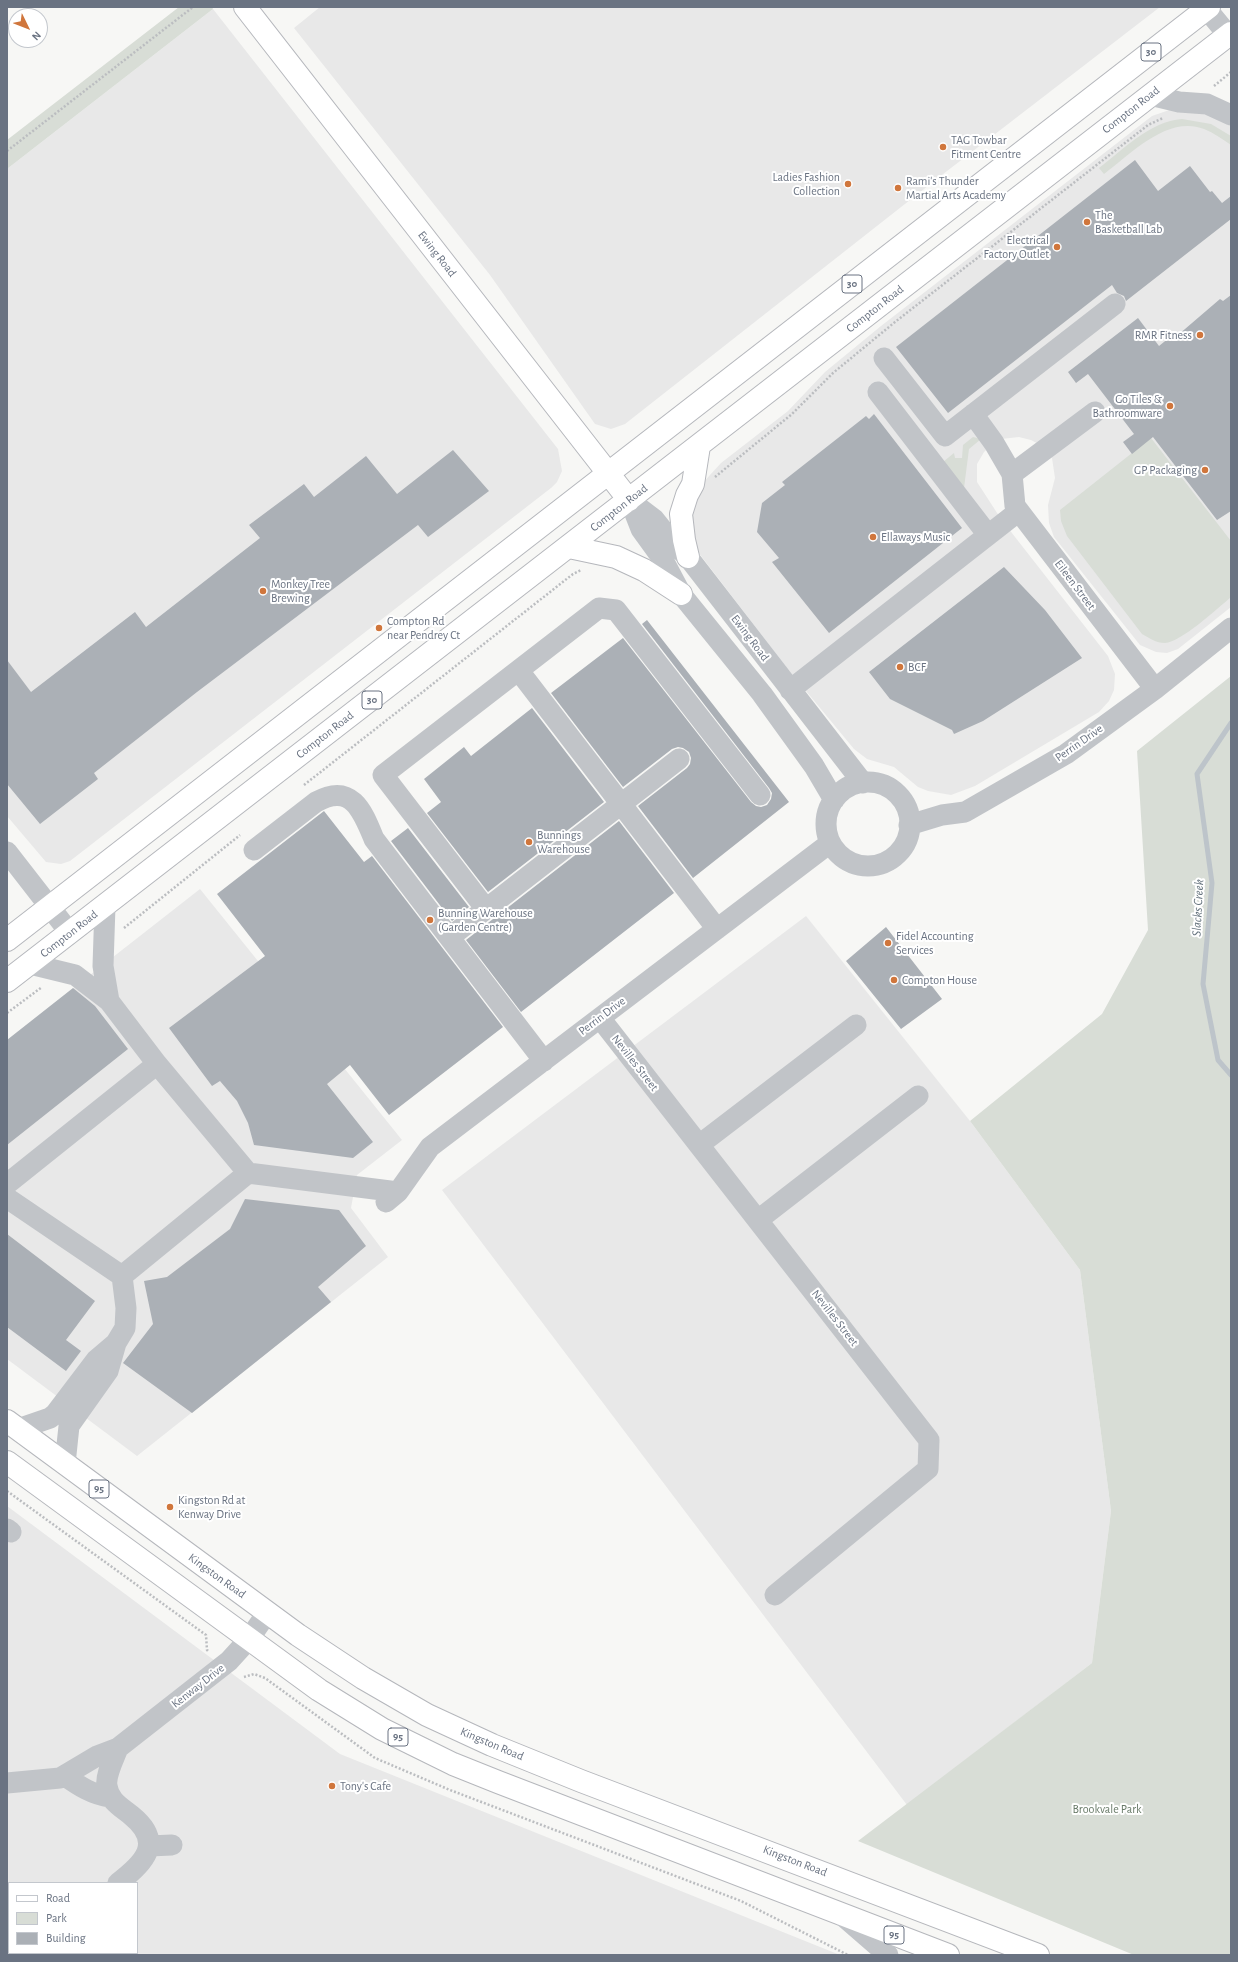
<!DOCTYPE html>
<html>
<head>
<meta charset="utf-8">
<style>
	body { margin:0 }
	#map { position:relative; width:1238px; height:1962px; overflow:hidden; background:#f7f7f5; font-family:"Alegreya Sans",sans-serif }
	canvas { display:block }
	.frame { position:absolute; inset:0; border:8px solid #6a7382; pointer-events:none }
	.legend { position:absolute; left:8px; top:1882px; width:130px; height:72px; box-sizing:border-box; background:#fff; border:1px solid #c3c7cd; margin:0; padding:5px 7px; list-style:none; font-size:12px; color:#6a7382 }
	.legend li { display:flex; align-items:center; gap:8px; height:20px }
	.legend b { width:20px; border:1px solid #c3c7cd }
	.north { position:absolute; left:8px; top:8px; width:40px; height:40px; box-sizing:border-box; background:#fff; border:1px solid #c3c7cd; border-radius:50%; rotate:133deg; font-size:11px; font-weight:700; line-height:16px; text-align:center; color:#6a7382 }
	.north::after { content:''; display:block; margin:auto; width:14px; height:18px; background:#d0763c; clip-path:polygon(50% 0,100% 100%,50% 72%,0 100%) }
</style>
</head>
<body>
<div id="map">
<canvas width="1238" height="1962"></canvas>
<div class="frame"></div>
<ul class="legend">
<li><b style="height:5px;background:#fff"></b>Road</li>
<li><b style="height:11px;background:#d8ddd6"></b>Park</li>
<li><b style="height:11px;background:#abb0b6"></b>Building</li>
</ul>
<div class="north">N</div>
</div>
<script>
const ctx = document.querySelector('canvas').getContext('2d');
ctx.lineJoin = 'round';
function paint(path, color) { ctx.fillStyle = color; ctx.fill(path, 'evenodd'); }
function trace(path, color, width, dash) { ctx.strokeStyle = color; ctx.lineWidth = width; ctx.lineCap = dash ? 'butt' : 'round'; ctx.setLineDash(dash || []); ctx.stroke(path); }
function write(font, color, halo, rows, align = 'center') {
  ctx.font = font + ' "Alegreya Sans",sans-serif'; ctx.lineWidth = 4; ctx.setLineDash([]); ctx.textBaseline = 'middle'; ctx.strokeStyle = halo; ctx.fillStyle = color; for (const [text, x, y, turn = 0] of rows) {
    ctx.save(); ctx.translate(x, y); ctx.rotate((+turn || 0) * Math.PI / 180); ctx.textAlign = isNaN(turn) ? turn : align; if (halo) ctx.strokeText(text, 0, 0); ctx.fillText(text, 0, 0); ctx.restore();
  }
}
paint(new Path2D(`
	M320,7H1160L938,178L625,424L611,429L595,424L490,275L294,28Z
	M213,9L558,449L562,471L557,482L551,488L70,861L61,864L46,862L7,816V169Z
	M1178,107L1203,109L1231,122V607L1178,649L1167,653L1156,652L1140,645L1054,537L1049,523L1048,505L1055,478L1052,458L1042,446L1031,440L1019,437L1001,439L992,445L984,452L977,464V482L1001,519L1108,656L1115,674L1114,690L1109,701L1099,712L975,786L951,795L928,791L918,787L894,767L867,759L854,749L787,668L695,548L687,526L699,487L721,463L788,411L825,372L881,326L1152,116Z
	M200,889L402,1140L357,1175L351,1208L388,1257L137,1456L7,1359V1040Z
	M806,916L970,1121L1080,1270L1111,1511L1092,1663L907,1805L442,1190Z
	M7,1506L340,1754L840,1955H7ZM9,1883H137V1953H9Z`), '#e8e8e8');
paint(new Path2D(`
	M179,7H212L213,9L7,169V140Z
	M1182,119L1211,124L1231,136V145C1222,139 1214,133 1204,129C1167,115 1131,154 1104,174L1099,168C1123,150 1150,121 1182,119Z
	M973,437L981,439L969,449L964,488L943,462L954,453L955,458H962L963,445Z
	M1151,438L1231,541V597C1217,609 1181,642 1165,643C1156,643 1149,638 1142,634L1067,536L1061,521L1060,510Z
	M1231,676V1955H1134L858,1841L1092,1663L1111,1511L1080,1270L970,1121L1102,1014L1148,930L1137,751Z`), '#d8ddd6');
trace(new Path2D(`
	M1231,723L1197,774L1212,883L1203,984L1218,1060L1231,1075`), '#bdc4ca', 5);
paint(new Path2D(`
	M1135,160L1158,191L1190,166L1210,192L1212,191L1222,203L1231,196V219L1126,301L1124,296L1117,293L1112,285L948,413L896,347Z
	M1231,295V511L1217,520L1153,437L1132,454L1123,442L1134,434L1088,374L1076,383L1068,372L1138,318L1159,346L1175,333L1178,335L1220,299L1223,301Z
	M874,414L962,528L829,633L772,562L779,558L757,532L762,503L785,485L782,482L866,416L869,419Z
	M453,450L489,491L428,537L418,525L197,692L94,773L98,779L40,824L7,784V660L31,692L135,612L146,627L260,538L249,525L304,484L314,497L366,456L397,494Z
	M1004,567L1045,610L1082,658L983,721L954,734L952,730L890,699L869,672Z
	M647,620L789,802L693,878L638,806L687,768L690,764L691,758L689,752L683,748L678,747L672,749L623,787L551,693L623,638L751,802L756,806L761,807L767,805L771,799L772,793L769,788L642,624Z
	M532,708L604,802L488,892L427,813L441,802L424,779L464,747L471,756Z
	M324,811L364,862L372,856L503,1027L389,1115L350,1065L327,1084L373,1142L353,1158L254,1145L248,1123L237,1101L220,1081L212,1086L169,1028L265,956L217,894Z
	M619,821L674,893L521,1012L466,940Z
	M408,828L469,907L452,921L391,841Z
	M886,927L942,999L901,1029L846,961Z
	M73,988L95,1006L128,1049L7,1145V1040Z
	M245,1199L339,1210L366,1246L318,1287L331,1302L192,1413L123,1363L153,1324L144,1281L167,1277L230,1229Z
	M7,1234L95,1301L66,1340L81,1351L66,1371L7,1327Z`), '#abb0b6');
const major = new Path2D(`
	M245,7L629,500
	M569,547L616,557L644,570L681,594
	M688,557L684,540L681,514L687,495L693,484L699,446
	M7,940L1209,7
	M7,981L1231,33
	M7,1421L298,1635L363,1678L427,1715L492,1745L581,1781L1038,1955
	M7,1462L319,1690L382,1729L453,1764L498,1782L948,1955`);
trace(major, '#b5b7bc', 24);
trace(new Path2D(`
	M1214,86L1231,72
	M7,151L193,7
	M715,477L792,414L833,373L895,322L1148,125L1163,118
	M304,785L573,574L581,570
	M124,928L240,835
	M7,1013L42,987
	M7,1491L206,1635L207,1650L209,1652
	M244,1677L254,1674L265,1678L375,1758L450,1790L741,1901L848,1955`), '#bbbdc0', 2.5, [2, 2]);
trace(new Path2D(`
	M1205,7L1228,35
	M1150,95L1179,102L1207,104L1231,115
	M884,358L945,436L1115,304
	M878,392L988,535
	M973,414L994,443L1012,474L1015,506L1155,689
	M1012,474L1095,412
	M629,500L654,519L674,544L688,557L863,783
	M630,501L641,529L662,558L681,594L762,694L814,766L834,800
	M519,671L717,929
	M790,690L1019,511
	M826 824a42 42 0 1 1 84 0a42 42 0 1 1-84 0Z
	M909,825L942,815L965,812L1066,754L1155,689L1231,628
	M254,850L316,802C352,782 363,812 374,839L544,1061
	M7,852L70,933
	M105,906L103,966L109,1001
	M486,909L383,775L599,608L616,610L760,795
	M450,937L679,759
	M30,964L75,975L109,1001L157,1064L248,1173L122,1276
	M600,1018L929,1440L928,1469L775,1595
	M699,1145L856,1025
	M248,1173L398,1192
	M7,1184L157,1064
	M7,1198L122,1276L126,1308L125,1328L116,1343L108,1371L69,1426L65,1464
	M386,1202L398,1192L430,1147L830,843
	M758,1220L918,1096
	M18,1429L50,1418L55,1414L96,1360L116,1343
	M7,1529L11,1532
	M65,1776C79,1786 93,1795 110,1797
	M7,1783L60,1778L97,1756L118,1748L229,1661L249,1639L267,1613
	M149,1846L172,1845
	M118,1883C143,1864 165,1843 132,1816C121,1807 109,1801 107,1786C105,1775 114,1759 118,1748
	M842,1915L888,1955
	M25,1955L27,1953`), '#c1c4c8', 21);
trace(major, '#fff', 22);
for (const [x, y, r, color] of [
	[943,147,4,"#d0763c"],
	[848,184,4,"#d0763c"],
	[898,188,4,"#d0763c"],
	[1087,222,4,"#d0763c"],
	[1057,247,4,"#d0763c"],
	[1200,335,4,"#d0763c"],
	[1170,406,4,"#d0763c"],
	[1205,470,4,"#d0763c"],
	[873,537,4,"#d0763c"],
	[263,591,4,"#d0763c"],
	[379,628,4,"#d0763c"],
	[900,667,4,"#d0763c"],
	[529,842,4,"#d0763c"],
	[430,920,4,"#d0763c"],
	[888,943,4,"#d0763c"],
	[894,980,4,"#d0763c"],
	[170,1507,4,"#d0763c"],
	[332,1786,4,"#d0763c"]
]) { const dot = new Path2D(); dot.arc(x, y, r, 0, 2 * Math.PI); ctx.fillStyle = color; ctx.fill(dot); trace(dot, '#fff', 1.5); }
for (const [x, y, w] of [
	[1151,52,20],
	[852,284,20],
	[372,700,20],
	[99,1489,20],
	[398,1737,20],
	[894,1935,20]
]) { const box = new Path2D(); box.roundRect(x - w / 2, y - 9, w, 18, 3); ctx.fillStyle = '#fff'; ctx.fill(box); trace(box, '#6a7382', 1); }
write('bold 11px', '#6a7382', null, [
	["30",1151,52],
	["30",852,284],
	["30",372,700],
	["95",99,1489],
	["95",398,1737],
	["95",894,1935]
]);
write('12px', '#6a7382', '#fff', [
	["Compton Road",1131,110,-38],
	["Ewing Road",437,254,52],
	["Compton Road",875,309,-38],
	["Compton Road",619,508,-38],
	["Eileen Street",1075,585,53],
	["Ewing Road",750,638,53],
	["Compton Road",325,735,-38],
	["Perrin Drive",1079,743,-35],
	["Compton Road",69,934,-38],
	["Perrin Drive",602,1016,-37],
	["Nevilles Street",635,1063,52],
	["Nevilles Street",835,1318,52],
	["Kingston Road",217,1576,36],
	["Kenway Drive",198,1686,-38],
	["Kingston Road",492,1744,23],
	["Kingston Road",795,1861,21]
]);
write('12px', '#6a7382', '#fff', [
	["TAG Towbar",951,140],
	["Fitment Centre",951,154],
	["Ladies Fashion",840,177,"right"],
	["Collection",840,191,"right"],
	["Rami's Thunder",906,181],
	["Martial Arts Academy",906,195],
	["The",1095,215],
	["Basketball Lab",1095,229],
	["Electrical",1049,240,"right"],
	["Factory Outlet",1049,254,"right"],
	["RMR Fitness",1192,335,"right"],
	["Go Tiles &",1162,399,"right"],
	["Bathroomware",1162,413,"right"],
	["GP Packaging",1197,470,"right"],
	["Ellaways Music",881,537],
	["Monkey Tree",271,584],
	["Brewing",271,598],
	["Compton Rd",387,621],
	["near Pendrey Ct",387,635],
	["BCF",908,667],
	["Bunnings",537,835],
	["Warehouse",537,849],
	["Bunning Warehouse",438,913],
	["(Garden Centre)",438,927],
	["Fidel Accounting",896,936],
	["Services",896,950],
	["Compton House",902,980],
	["Kingston Rd at",178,1500],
	["Kenway Drive",178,1514],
	["Tony's Cafe",340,1786]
], 'left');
write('12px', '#687a68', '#fff', [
	["Brookvale Park",1107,1809]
]);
write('italic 13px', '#65737e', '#fff', [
	["Slacks Creek",1198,908,-87]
]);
</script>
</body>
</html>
